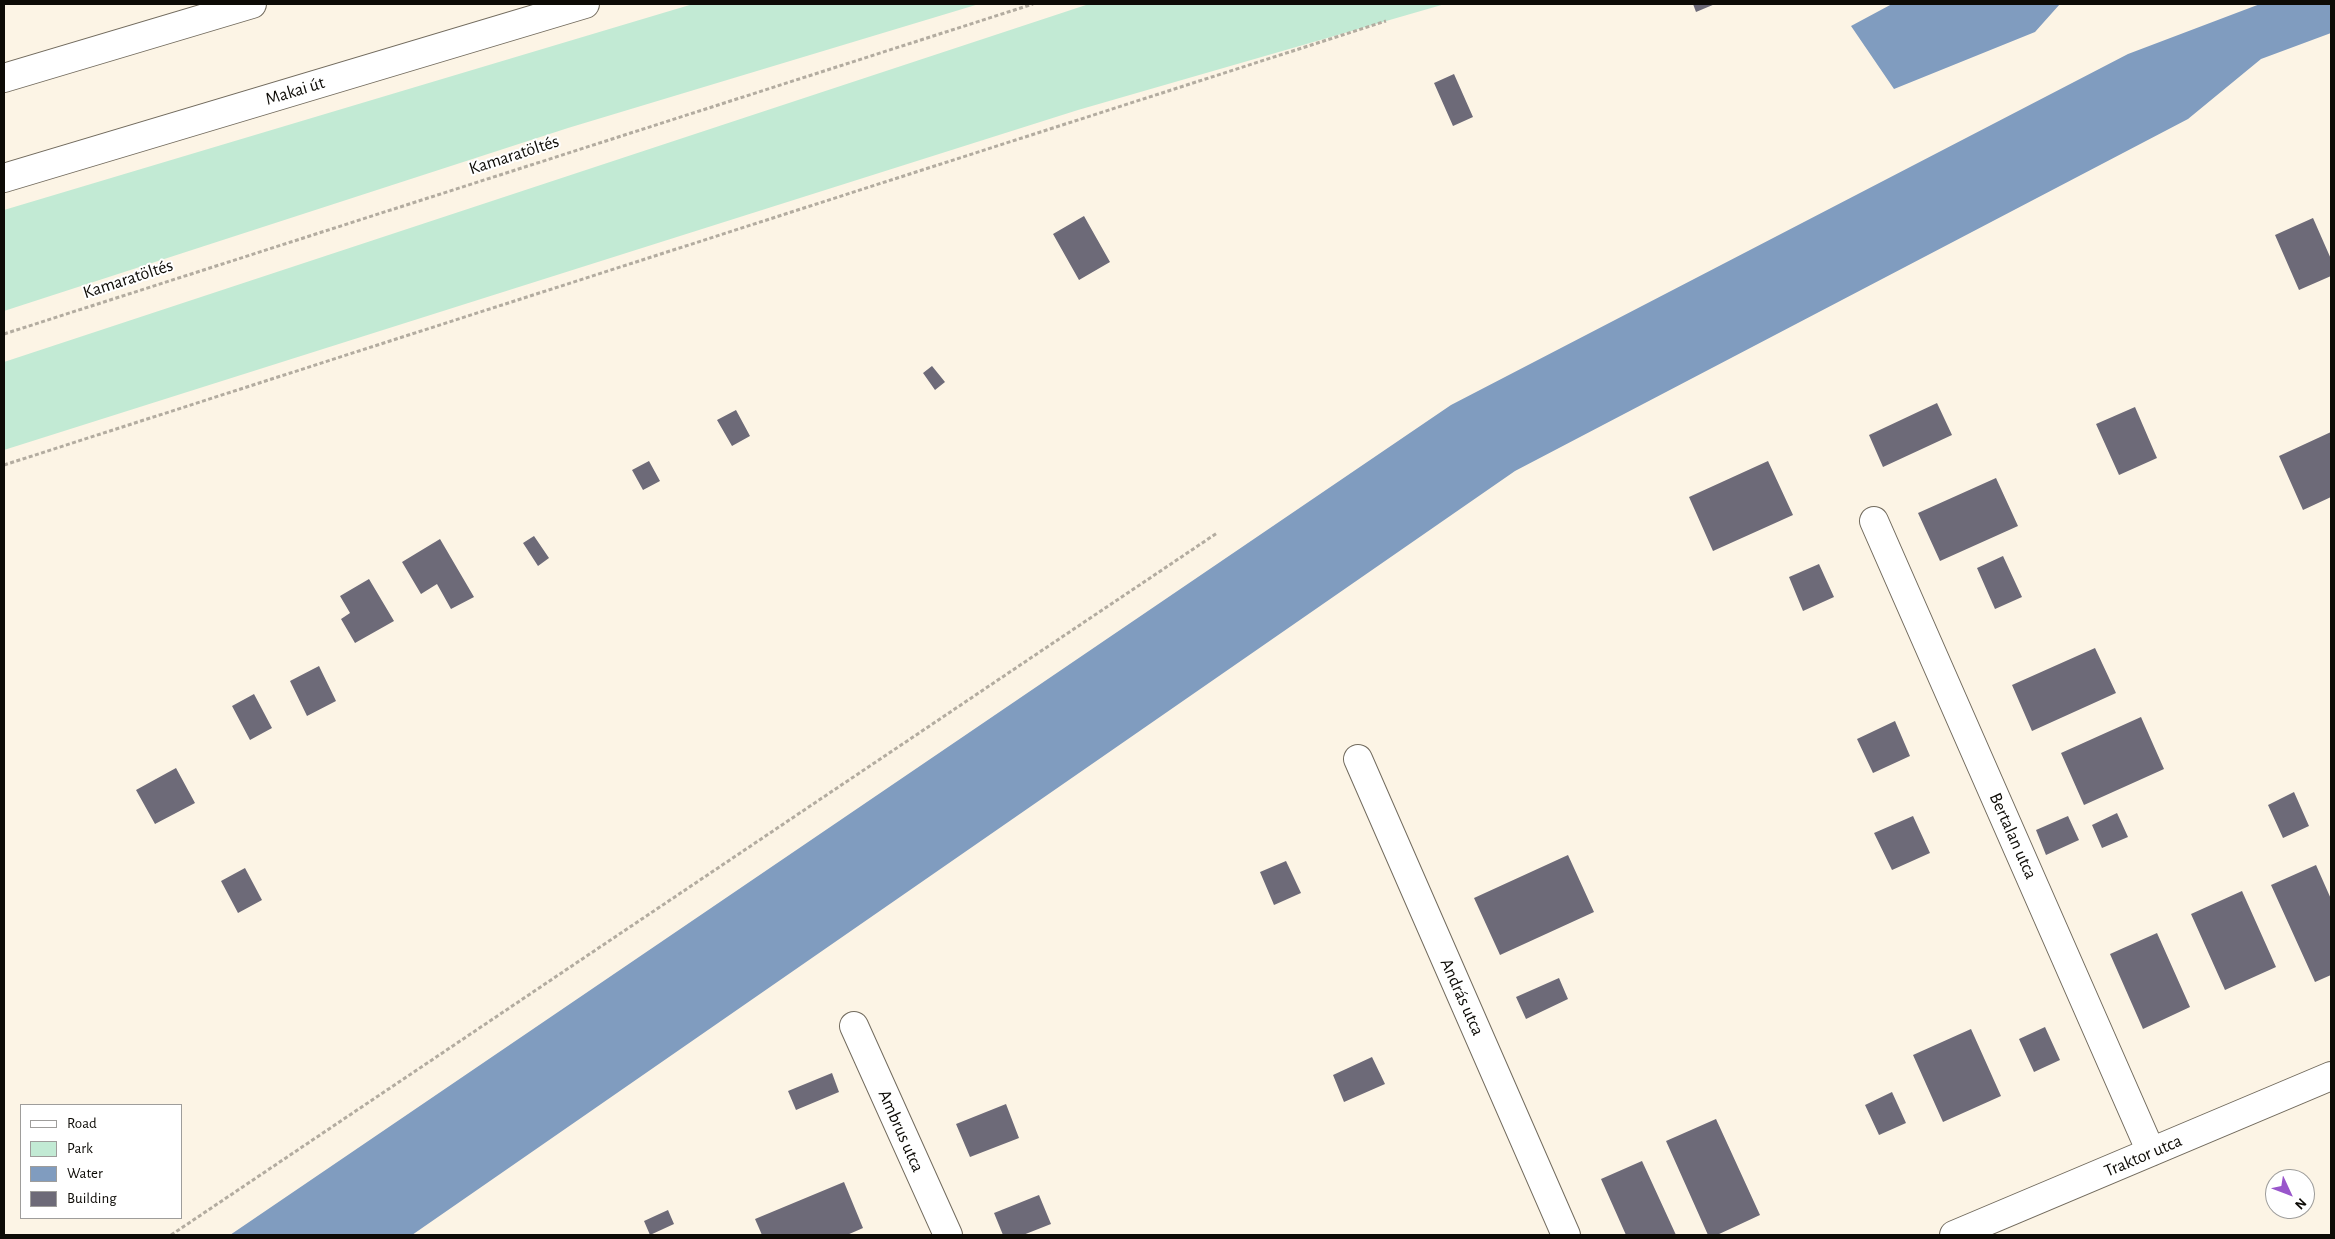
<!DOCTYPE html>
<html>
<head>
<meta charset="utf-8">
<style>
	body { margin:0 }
	#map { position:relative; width:2335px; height:1239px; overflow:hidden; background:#fcf4e5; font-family:"Alegreya Sans",sans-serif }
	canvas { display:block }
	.frame { position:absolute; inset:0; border:5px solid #0d0b06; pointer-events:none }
	.legend { position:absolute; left:20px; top:1104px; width:162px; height:115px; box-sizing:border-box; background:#fff; border:1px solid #9e9d9b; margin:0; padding:6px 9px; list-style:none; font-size:15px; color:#0d0b06 }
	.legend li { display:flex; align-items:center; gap:10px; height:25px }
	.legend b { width:25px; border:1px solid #9e9d9b }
	.north { position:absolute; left:2265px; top:1169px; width:50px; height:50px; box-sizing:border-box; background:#fff; border:1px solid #9e9d9b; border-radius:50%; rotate:133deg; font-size:14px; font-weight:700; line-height:20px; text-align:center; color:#0d0b06 }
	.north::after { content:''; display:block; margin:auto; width:18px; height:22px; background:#9956cb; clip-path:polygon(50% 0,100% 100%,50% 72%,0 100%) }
</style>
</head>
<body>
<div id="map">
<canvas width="2335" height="1239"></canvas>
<div class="frame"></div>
<ul class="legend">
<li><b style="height:6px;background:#fff"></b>Road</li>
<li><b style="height:14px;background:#c2ead4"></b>Park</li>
<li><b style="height:14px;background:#809cbf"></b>Water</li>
<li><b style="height:14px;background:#6d6a78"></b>Building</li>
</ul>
<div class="north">N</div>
</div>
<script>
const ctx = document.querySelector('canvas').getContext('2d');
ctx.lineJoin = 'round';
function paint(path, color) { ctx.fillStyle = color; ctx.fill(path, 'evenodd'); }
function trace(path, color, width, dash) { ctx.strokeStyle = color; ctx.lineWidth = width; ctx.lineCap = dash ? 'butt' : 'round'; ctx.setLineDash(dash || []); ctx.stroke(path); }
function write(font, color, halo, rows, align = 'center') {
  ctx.font = font + ' "Alegreya Sans",sans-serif'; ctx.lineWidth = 4; ctx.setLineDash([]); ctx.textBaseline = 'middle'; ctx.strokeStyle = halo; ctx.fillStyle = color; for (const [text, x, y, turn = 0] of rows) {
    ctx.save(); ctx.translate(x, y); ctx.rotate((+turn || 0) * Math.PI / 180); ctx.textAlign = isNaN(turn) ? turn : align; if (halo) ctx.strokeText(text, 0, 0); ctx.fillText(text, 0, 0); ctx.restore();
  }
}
paint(new Path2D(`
	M693,4H979L568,128L4,311V210Z
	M1089,4H1445L1078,110L4,450V362Z`), '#c2ead4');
paint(new Path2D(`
	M1892,4H2060L2035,32L1894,89L1851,26Z
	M2260,4H2331V33L2261,59L2188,119L1515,471L412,1235H230L1451,405L2128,54Z`), '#809cbf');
paint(new Path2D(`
	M1693,4H1715L1696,12Z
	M1454,74L1473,117L1453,126L1434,83Z
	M1084,216L1110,262L1079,280L1053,234Z
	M2313,218L2331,259V276L2299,290L2275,235Z
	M932,366L945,382L935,390L923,373Z
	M1937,403L1952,435L1883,467L1869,435Z
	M2135,407L2157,458L2119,475L2096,424Z
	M736,410L750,436L732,446L717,420Z
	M2331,432V497L2303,510L2279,456Z
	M649,461L660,481L643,490L632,470Z
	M1768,461L1793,515L1713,551L1689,497Z
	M1996,478L2018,526L1940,561L1918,513Z
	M534,536L549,558L538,566L523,543Z
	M440,539L474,597L451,609L437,584L421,594L402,562Z
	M2003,556L2022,597L1995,609L1977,568Z
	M1819,564L1834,597L1803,611L1789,577Z
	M369,579L394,621L355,643L341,619L350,613L340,596Z
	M2095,648L2116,693L2032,731L2012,685Z
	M319,666L336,701L307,716L290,681Z
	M254,694L272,728L250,740L232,706Z
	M2141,717L2164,769L2084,805L2061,753Z
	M1895,721L1910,756L1873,773L1857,739Z
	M176,768L195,803L155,824L136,790Z
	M2294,792L2309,826L2283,838L2268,805Z
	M2117,813L2128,837L2102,848L2092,825Z
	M1913,816L1930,853L1892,870L1874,833Z
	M2068,816L2079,840L2046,855L2036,830Z
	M1568,855L1594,912L1500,955L1474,898Z
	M1286,861L1301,893L1274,905L1260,872Z
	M2316,865L2331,899V975L2315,982L2271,885Z
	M245,868L262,900L238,913L221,881Z
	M2242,891L2276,967L2225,990L2191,914Z
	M2157,933L2190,1007L2143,1029L2110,954Z
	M1559,978L1568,999L1526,1019L1516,997Z
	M2045,1027L2060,1060L2034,1072L2019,1039Z
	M1971,1029L2001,1096L1943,1122L1913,1055Z
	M1372,1057L1385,1084L1344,1102L1333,1075Z
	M832,1073L839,1092L796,1110L788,1091Z
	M1892,1092L1906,1123L1879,1135L1865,1105Z
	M1006,1104L1019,1138L970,1157L956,1124Z
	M1716,1119L1760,1215L1717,1235H1708L1666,1141Z
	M1642,1161L1676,1235H1626L1601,1179Z
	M844,1182L863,1228L847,1235H762L755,1219Z
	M1039,1195L1051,1224L1023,1235H1003L994,1213Z
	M668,1210L674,1224L650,1235L644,1221Z`), '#6d6a78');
const minor = new Path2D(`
	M4,78L252,4
	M1874,521L2151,1152
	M1358,759L1566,1235
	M854,1026L948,1235
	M1954,1235L2331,1076`);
const primary = new Path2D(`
	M4,178L585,4`);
trace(minor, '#726b5e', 30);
trace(primary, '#726b5e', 30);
trace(new Path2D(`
	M4,334L1033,4
	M4,465L1386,21
	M171,1235L1217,533`), '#b3aca0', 3, [4, 2.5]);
trace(minor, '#fff', 28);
trace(primary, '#fff', 28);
write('18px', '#0d0b06', '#fff', [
	["Makai út",295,91,-17],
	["Kamaratöltés",514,155,-18],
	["Kamaratöltés",128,279,-18],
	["Bertalan utca",2013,836,66],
	["András utca",1462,997,66],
	["Ambrus utca",901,1131,66],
	["Traktor utca",2143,1156,-23]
]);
</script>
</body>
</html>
